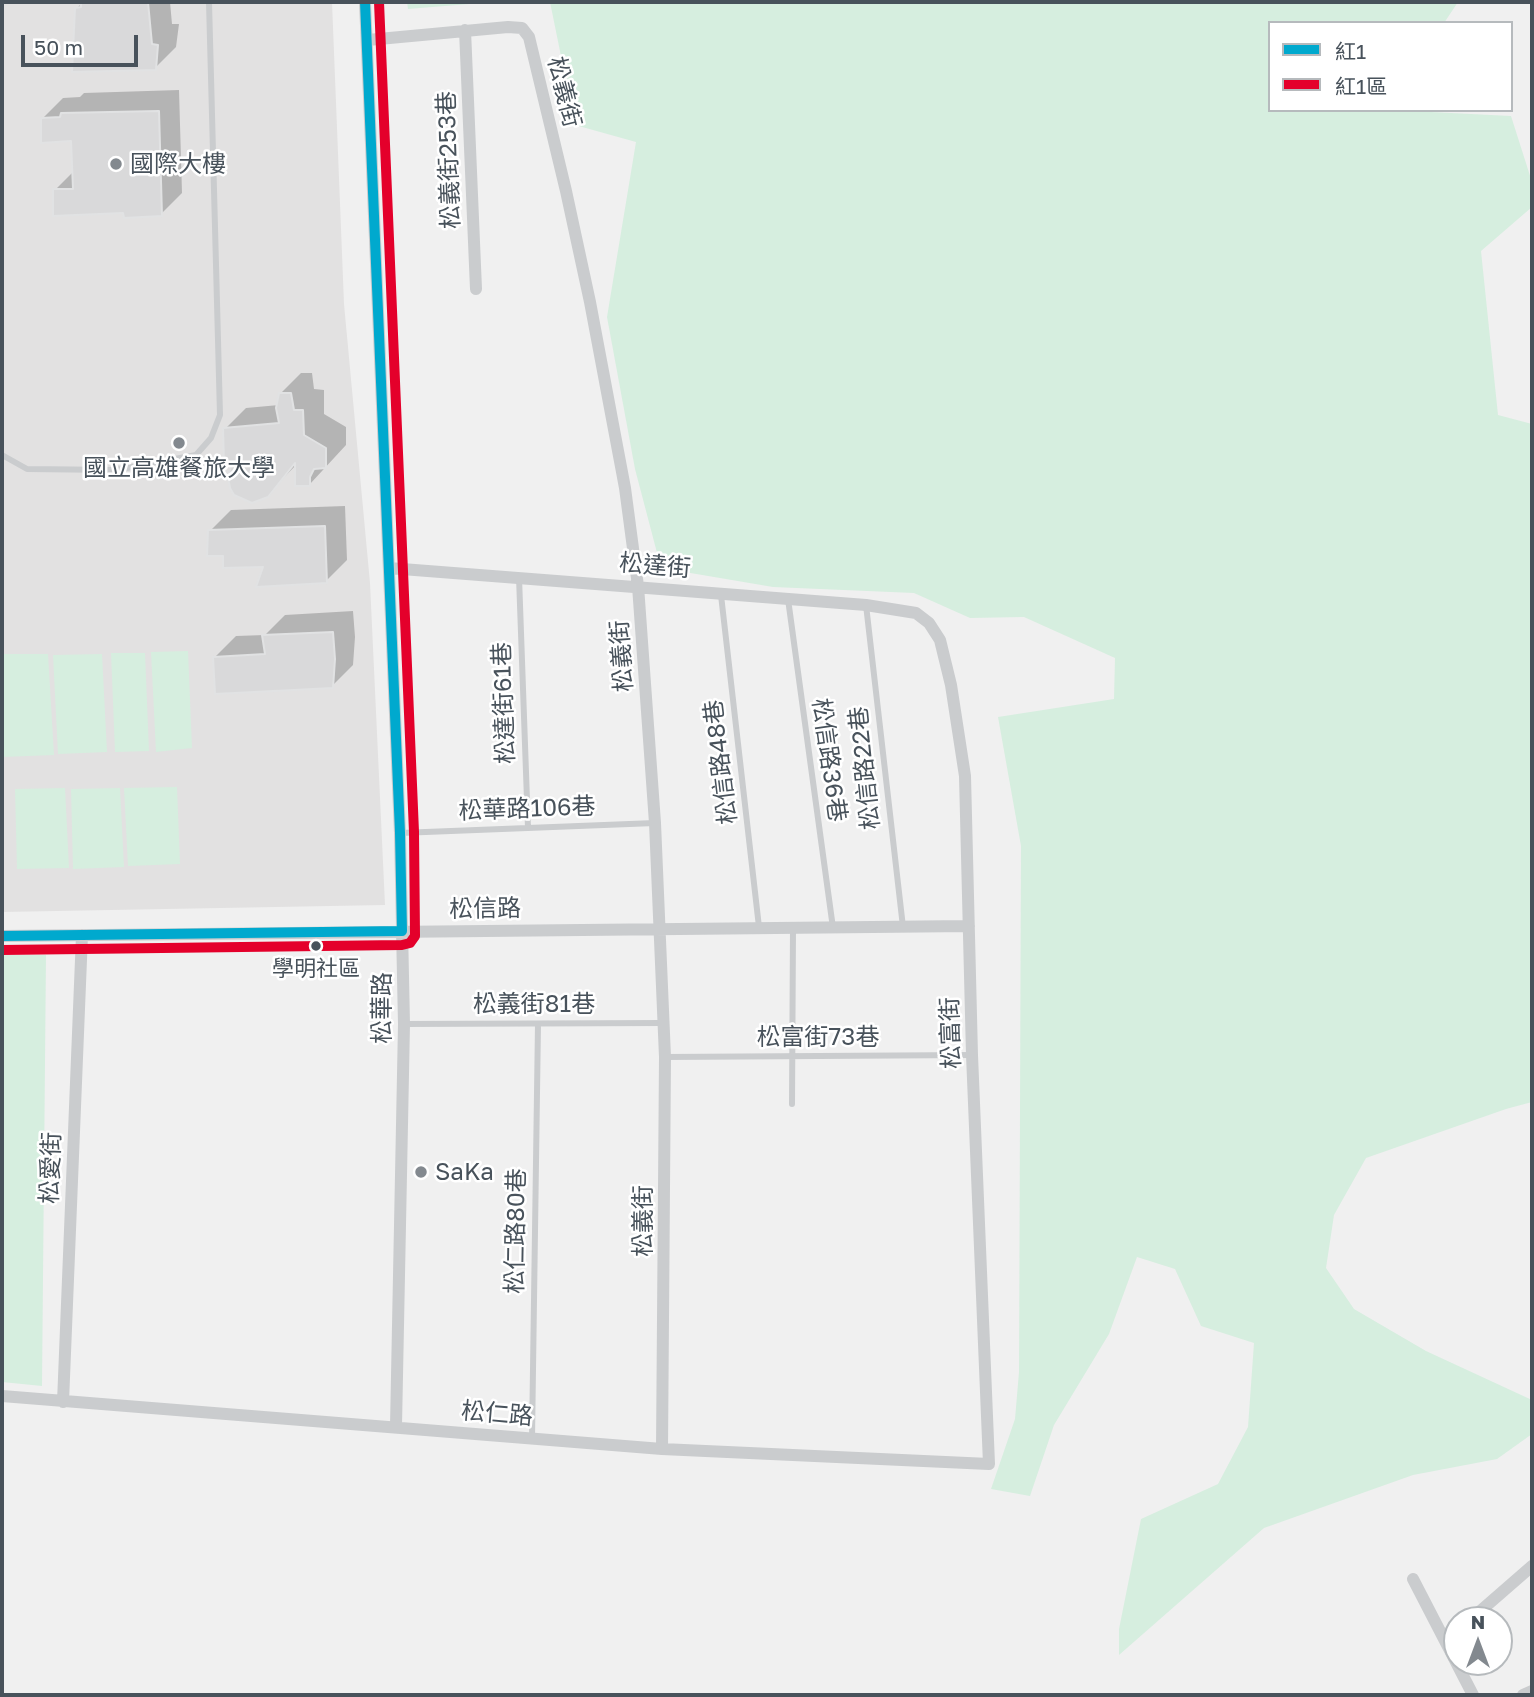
<!DOCTYPE html>
<html>
<head>
<meta charset="utf-8">
<style>
	body { margin:0 }
	#map { position:relative; width:1534px; height:1697px; overflow:hidden; background:#f0f0f0; font-family:"Golos Text","Noto Sans TC",sans-serif }
	canvas { display:block }
	.frame { position:absolute; inset:0; border:4px solid #48525b; pointer-events:none }
	.legend { position:absolute; left:1268px; top:21px; width:245px; height:91px; box-sizing:border-box; background:#fff; border:2px solid #b6babd; margin:0; padding:9px 12px; list-style:none; font-size:21px; color:#48525b }
	.legend li { display:flex; align-items:center; gap:14px; height:35px }
	.legend b { width:35px; border:2px solid #b6babd }
	.north { position:absolute; left:1443px; top:1606px; width:70px; height:70px; box-sizing:border-box; background:#fff; border:2px solid #b6babd; border-radius:50%; rotate:0deg; font-size:19px; font-weight:700; line-height:28px; text-align:center; color:#48525b }
	.north::after { content:''; display:block; margin:auto; width:24px; height:32px; background:#83898f; clip-path:polygon(50% 0,100% 100%,50% 72%,0 100%) }
	.scale { position:absolute; left:21px; top:35px; width:117px; height:32px; box-sizing:border-box; border:4px solid #48525b; border-top:0; padding-left:9px; font-size:21px; line-height:24px; white-space:nowrap; color:#48525b; -webkit-text-stroke:5px #fff; paint-order:stroke }
</style>
</head>
<body>
<div id="map">
<canvas width="1534" height="1697"></canvas>
<div class="frame"></div>
<ul class="legend">
<li><b style="height:9px;background:#00a9ce"></b>紅1</li>
<li><b style="height:9px;background:#e4002b"></b>紅1區</li>
</ul>
<div class="north">N</div>
<div class="scale">50 m</div>
</div>
<script>
const ctx = document.querySelector('canvas').getContext('2d');
ctx.lineJoin = 'round';
function paint(path, color) { ctx.fillStyle = color; ctx.fill(path, 'evenodd'); }
function trace(path, color, width, dash) { ctx.strokeStyle = color; ctx.lineWidth = width; ctx.lineCap = dash ? 'butt' : 'round'; ctx.setLineDash(dash || []); ctx.stroke(path); }
function write(font, color, halo, rows, align = 'center') {
  ctx.font = font + ' "Golos Text","Noto Sans TC",sans-serif'; ctx.lineWidth = 5; ctx.setLineDash([]); ctx.textBaseline = 'middle'; ctx.strokeStyle = halo; ctx.fillStyle = color; for (const [text, x, y, turn = 0] of rows) {
    ctx.save(); ctx.translate(x, y); ctx.rotate((+turn || 0) * Math.PI / 180); ctx.textAlign = isNaN(turn) ? turn : align; if (halo) ctx.strokeText(text, 0, 0); ctx.fillText(text, 0, 0); ctx.restore();
  }
}
paint(new Path2D(`
	M2,2H332L344,304L370,583L385,905L2,912Z`), '#e2e1e1');
paint(new Path2D(`
	M407,2H494L408,9Z
	M550,2H1458L1444,23H1270V110H1430L1431,112L1511,116L1532,182V207L1481,251L1498,415L1532,424V1102L1506,1109L1366,1158L1334,1215L1326,1268L1354,1309L1426,1351L1532,1400V1434L1497,1459L1413,1475L1264,1528L1119,1655V1629L1141,1519L1218,1484L1248,1427L1254,1343L1201,1326L1175,1269L1137,1257L1109,1334L1054,1425L1030,1496L991,1489L1015,1419L1019,1372L1021,846L998,717L1114,699L1115,658L1024,617L970,618L914,593L773,587L661,568L635,469L607,317L636,142L575,125Z
	M188,651L192,748L156,752L151,652Z
	M111,653H145L149,751L115,752Z
	M2,654H48L54,755L2,757Z
	M102,654L107,752L58,754L53,655Z
	M177,787L180,864L128,866L124,788Z
	M65,788L69,868L17,869L15,789Z
	M120,788L124,867L73,869L71,789Z
	M2,955H46L42,1386L2,1382Z`), '#d6eedf');
paint(new Path2D(`
	M83,2H170L172,24H179L176,47L155,68L76,9Z
	M179,90L182,193L161,214L124,212L55,190L74,171L72,139L42,119L63,98L80,97L84,93Z
	M301,373H312L314,389L324,390V414L346,427V445L310,484L297,464L267,495L233,464L225,429L246,408L279,405L280,394Z
	M345,506L347,560L326,581L266,565L210,531L231,510Z
	M353,611L355,637L353,665L332,686L215,657L236,636L265,635L285,615Z`), '#0003');
const building = new Path2D(`
	M81,2H148L152,44L158,45L156,70L72,72L75,8L81,7Z
	M159,111L162,216L124,218L123,213L53,216V189H73L71,141L41,143V118L60,117L61,113Z
	M279,393H291L294,410H303L304,435L326,448V468L314,469L310,477V486H295V463L268,497L252,503L234,495L230,488L228,477L231,466L224,464L223,428L279,423L276,408Z
	M325,526L327,583L256,587L263,567L223,568V556H207L208,530Z
	M333,632L335,659L333,688L215,694L213,657L265,654L262,635Z`);
paint(building, '#d9d9da');
trace(building, '#e1e2e3', 2);
trace(new Path2D(`
	M2,455L27,469L116,470L196,455L211,438L220,415L209,2
	M519,577L528,828
	M721,595L759,927
	M788,599L833,928
	M866,605L903,927
	M400,833L655,823
	M404,1024L663,1023
	M665,1057L972,1055
	M792,1104L793,929
	M532,1438L538,1024`), '#caccce', 6);
trace(new Path2D(`
	M365,2L400,833L404,1024L396,1426
	M465,30L476,289
	M368,40L508,27L522,28L529,37L566,191L590,302L625,488L638,586L655,823L665,1057L662,1449
	M2,936L969,926
	M2,1396L662,1449L989,1464L972,1055L965,776L951,685L940,640L929,623L916,613L866,605L389,568
	M63,1402L82,935
	M1413,1579L1473,1695
	M1470,1620L1532,1566
	M1523,1695L1532,1691`), '#caccce', 12);
trace(new Path2D(`
	M365,2L400,833L402,931
	M2,936L402,931`), '#00a9ce', 10);
trace(new Path2D(`
	M2,950L402,945L410,943L415,936L414,832L379,2`), '#e4002b', 10);
for (const [x, y, r, color] of [
	[116,164,7,"#83898f"],
	[179,443,7,"#83898f"],
	[316,946,6,"#48525b"],
	[421,1172,7,"#83898f"]
]) { const dot = new Path2D(); dot.arc(x, y, r, 0, 2 * Math.PI); ctx.fillStyle = color; ctx.fill(dot); trace(dot, '#fff', 2.5); }
write('22px', '#48525b', '#fff', [
	["學明社區",316,969]
]);
write('24px', '#48525b', '#fff', [
	["松義街",564,92,76],
	["松義街253巷",449,160,-92],
	["松達街",655,566,5],
	["松義街",622,656,-94],
	["松達街61巷",504,703,-92],
	["松信路36巷",829,760,82],
	["松信路48巷",721,762,-97],
	["松信路22巷",865,768,-96],
	["松華路106巷",527,809,-2],
	["松信路",485,909,-1],
	["松義街81巷",534,1004],
	["松華路",382,1008,-90],
	["松富街",951,1033,-92],
	["松富街73巷",818,1037],
	["松愛街",51,1168,-88],
	["松義街",643,1221,-90],
	["松仁路80巷",516,1231,-89],
	["松仁路",497,1414,5]
]);
write('24px', '#48525b', '#fff', [
	["國際大樓",130,164],
	["國立高雄餐旅大學",179,468,"center"],
	["SaKa",435,1172]
], 'left');
</script>
</body>
</html>
